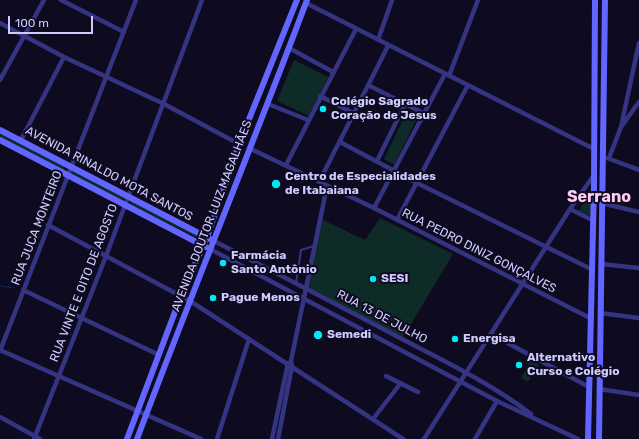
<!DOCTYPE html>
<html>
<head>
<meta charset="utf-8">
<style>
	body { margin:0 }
	#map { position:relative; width:639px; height:439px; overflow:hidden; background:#0e0b20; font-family:Rubik,sans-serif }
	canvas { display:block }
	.scale { position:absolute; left:8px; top:16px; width:85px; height:18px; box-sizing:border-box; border:2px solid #cecbff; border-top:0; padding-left:5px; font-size:12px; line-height:14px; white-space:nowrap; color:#cecbff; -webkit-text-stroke:3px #0e0b20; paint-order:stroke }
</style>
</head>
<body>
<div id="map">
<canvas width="639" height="439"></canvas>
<div class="scale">100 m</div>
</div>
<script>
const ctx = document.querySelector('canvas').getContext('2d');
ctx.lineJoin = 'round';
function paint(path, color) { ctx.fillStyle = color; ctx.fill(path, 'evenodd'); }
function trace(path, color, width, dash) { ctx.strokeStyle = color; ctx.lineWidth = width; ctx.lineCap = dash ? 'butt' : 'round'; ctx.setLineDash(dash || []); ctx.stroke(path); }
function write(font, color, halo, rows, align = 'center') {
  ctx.font = font + ' Rubik,sans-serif'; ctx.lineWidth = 4; ctx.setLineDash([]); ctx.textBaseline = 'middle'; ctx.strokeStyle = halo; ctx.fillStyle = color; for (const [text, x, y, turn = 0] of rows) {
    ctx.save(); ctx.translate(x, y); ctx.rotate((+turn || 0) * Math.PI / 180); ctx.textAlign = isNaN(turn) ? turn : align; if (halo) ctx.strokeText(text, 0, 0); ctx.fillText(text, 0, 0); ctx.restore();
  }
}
paint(new Path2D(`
	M294,60L328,77L309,116L277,101Z
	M407,111L418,116L394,165L384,159Z
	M0,133L65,165L64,170L0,137Z
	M74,168L128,197L123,200L71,175Z
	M593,189V216L578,212Z
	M131,201L201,237L200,239L129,204Z
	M380,218L453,254L402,339L307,289L321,219L365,240Z
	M531,360L539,365L528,382L521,378Z`), '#0e2b28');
trace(new Path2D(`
	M0,286L14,288`), '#082043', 1.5);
trace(new Path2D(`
	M296,283L301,250L314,246`), '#343482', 2);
trace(new Path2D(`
	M61,0L124,32
	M306,3L594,149
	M0,23L64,57L164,104L239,144
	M378,40L392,0
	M289,48L333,72
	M449,76L478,0
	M0,80L44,0
	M368,85L423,113
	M320,96L355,114
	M268,104L308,120
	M621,127L639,43
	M21,140L64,57
	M340,142L417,183L591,269
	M251,149L374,208L590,318
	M607,158L639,170
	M609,158L621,127L639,102
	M377,161L405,104
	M286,165L356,29
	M319,182L388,46
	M601,203L639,212
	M374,208L445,74
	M570,209L592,220
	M397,220L468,85
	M48,225L190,301L403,439
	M214,241C276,273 338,305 400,338C444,361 490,383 531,414
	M210,249L497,401L578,439
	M601,264L639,268
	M23,290L159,355
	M600,313L639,318
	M491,334L589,387
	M0,350L201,439
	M0,351L136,0
	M386,376L418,392
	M599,389L639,395
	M0,417L40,439
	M373,419L400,384
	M34,439L106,256L202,0
	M217,439L249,339
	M272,439L288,363
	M278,439L292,366L291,361L327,186
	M424,439L570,209L594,175
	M475,439L497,401`), '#343482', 4.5);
trace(new Path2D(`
	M0,130L210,239
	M0,140L206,247
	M127,439L181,296L207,237L239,144L297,0
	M137,439C192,292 252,147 307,0
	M588,439L594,187L595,0
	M599,439L605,0`), '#6265ff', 6);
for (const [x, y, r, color] of [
	[323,109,4,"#00e9f6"],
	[276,184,5,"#00e9f6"],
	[223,263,4,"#00e9f6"],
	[373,279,4,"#00e9f6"],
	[213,298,4,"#00e9f6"],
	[318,335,5,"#00e9f6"],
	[455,339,4,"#00e9f6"],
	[519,365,4,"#00e9f6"]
]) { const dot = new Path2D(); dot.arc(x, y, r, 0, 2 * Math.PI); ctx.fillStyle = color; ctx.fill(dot); trace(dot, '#0e0b20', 1.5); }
write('bold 12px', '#cecbff', '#0e0b20', [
	["Colégio Sagrado",331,102],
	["Coração de Jesus",331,116],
	["Centro de Especialidades",285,177],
	["de Itabaiana",285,191],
	["Farmácia",231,256],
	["Santo Antônio",231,270],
	["SESI",381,279],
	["Pague Menos",221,298],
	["Semedi",327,335],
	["Energisa",463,339],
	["Alternativo",527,358],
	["Curso e Colégio",527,372]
], 'left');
write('12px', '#cecbff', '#0e0b20', [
	["AVENIDA RINALDO MOTA SANTOS",109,174,28],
	["AVENIDA DOUTOR LUIZ MAGALHÃES",212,216,-69],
	["RUA JUCA MONTEIRO",37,228,-69],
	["RUA PEDRO DINIZ GONÇALVES",479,251,27],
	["RUA VINTE E OITO DE AGOSTO",84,283,-69],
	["RUA 13 DE JULHO",382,317,28]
]);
write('bold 16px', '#ffcdef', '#0e0b20', [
	["Serrano",599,197]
]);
</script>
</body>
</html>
